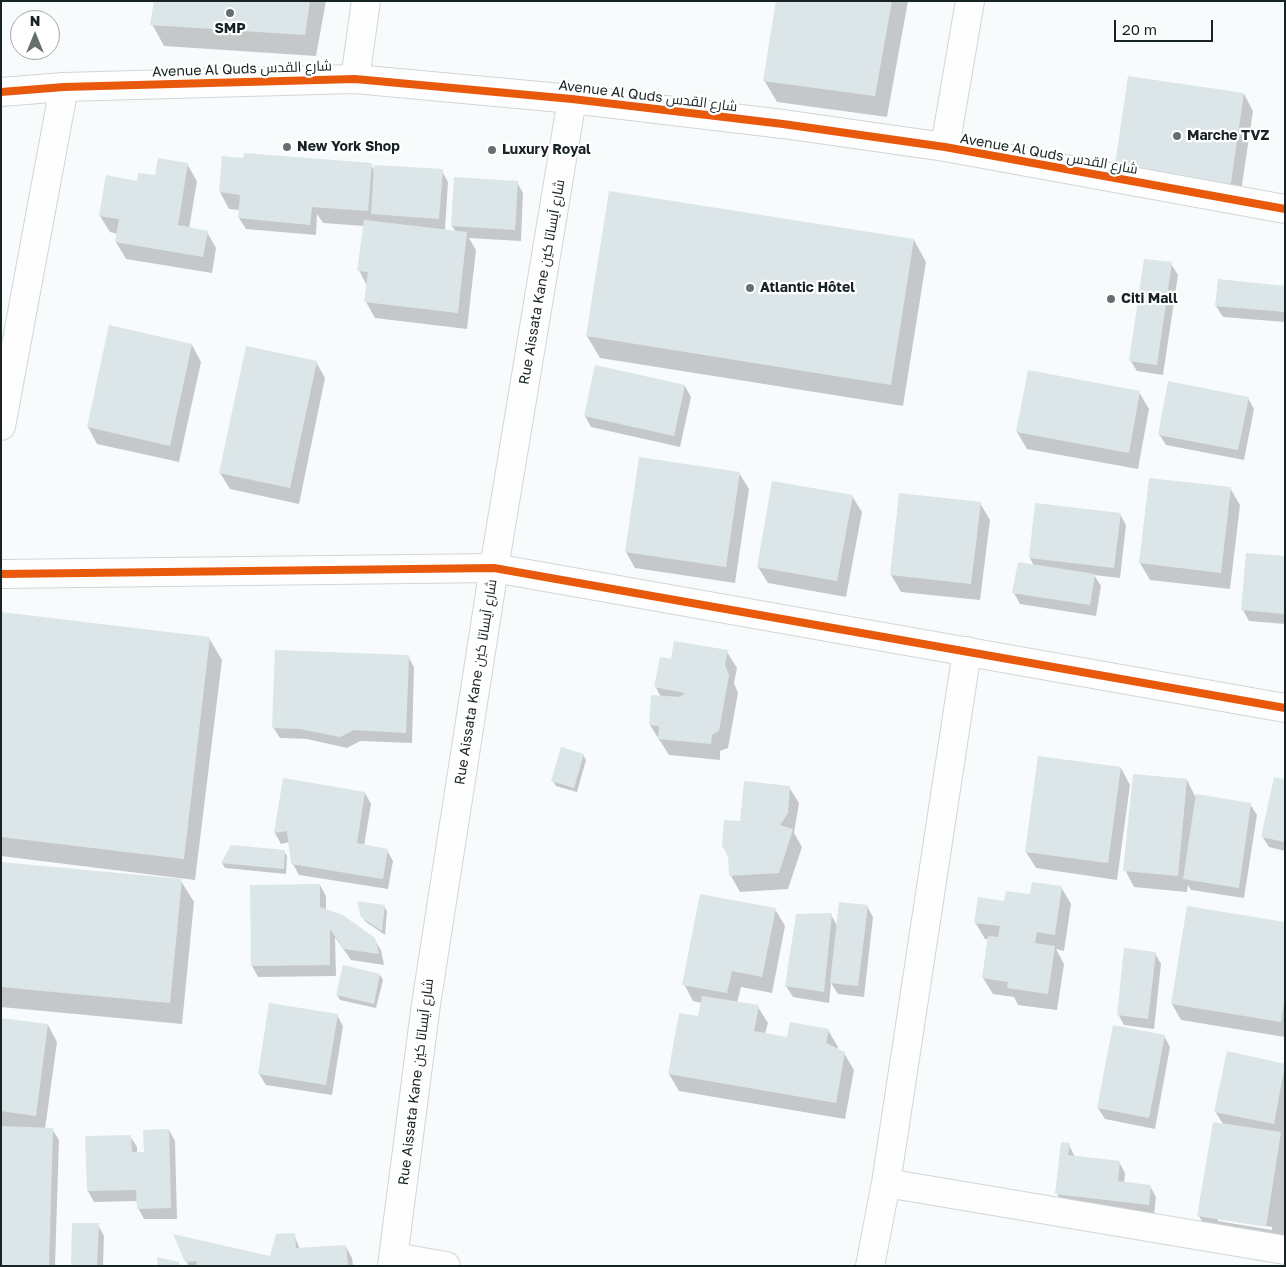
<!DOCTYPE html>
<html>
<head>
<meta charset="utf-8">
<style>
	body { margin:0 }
	#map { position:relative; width:1286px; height:1267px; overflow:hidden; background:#f7fbfc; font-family:"Golos Text",sans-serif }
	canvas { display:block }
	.frame { position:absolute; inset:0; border:2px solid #182325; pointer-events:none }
	.north { position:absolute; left:10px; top:10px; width:50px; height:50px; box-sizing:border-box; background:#fff; border:1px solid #a3a7a8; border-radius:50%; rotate:0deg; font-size:14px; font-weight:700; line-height:20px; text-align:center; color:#182325 }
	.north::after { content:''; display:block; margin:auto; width:18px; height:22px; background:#666f70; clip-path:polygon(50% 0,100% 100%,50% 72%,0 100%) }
	.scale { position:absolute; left:1114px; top:20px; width:99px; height:22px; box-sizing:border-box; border:2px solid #182325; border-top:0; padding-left:6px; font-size:15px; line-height:18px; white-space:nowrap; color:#182325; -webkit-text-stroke:4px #fff; paint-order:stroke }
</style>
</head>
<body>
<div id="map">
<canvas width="1286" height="1267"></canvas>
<div class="frame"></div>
<div class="north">N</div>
<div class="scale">20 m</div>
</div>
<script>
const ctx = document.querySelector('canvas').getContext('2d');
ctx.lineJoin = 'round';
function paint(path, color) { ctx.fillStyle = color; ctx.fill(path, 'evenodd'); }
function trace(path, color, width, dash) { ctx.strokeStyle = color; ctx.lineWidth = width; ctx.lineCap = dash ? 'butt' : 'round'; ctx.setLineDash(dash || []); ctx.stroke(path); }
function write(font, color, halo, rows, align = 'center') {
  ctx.font = font + ' "Golos Text",Cairo,sans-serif'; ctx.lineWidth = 4.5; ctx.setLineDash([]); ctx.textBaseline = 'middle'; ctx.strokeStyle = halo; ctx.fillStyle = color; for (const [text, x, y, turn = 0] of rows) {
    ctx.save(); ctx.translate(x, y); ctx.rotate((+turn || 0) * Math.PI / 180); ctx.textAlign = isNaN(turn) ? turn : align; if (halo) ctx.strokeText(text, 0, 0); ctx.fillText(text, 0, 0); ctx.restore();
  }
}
paint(new Path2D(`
	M155,1H326L316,56L164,46L152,24Z
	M777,1H908L887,117L777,102L764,80Z
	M1244,94L1253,111L1239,205L1125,188Z
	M187,164L197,181L189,229L207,232L216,248L212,273L126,259L116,242L118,234L110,232L100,216L138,182Z
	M371,165L375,171H442L448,182L445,230L456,232L452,226L517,182L523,193L521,241L469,238L476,250L467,329L375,318L366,302L367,286L359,270L364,226L323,223L317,214L316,235L246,229L239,218L240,210L229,209L220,192Z
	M610,192L914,240L926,262L903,406L600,358L587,336Z
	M1171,264L1178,275L1163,375L1137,371L1130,360Z
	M1285,287V322L1223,317L1216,306Z
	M192,345L201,362L179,462L97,444L88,427Z
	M316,362L325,378L299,504L230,489L220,473Z
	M596,366L685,386L691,397L680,447L591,427L585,416Z
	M1139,392L1149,409L1138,469L1027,449L1017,432Z
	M1248,398L1254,409L1244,460L1166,445L1159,434Z
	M739,473L749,489L735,583L635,568L626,552Z
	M1230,488L1240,505L1230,589L1150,580L1140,563Z
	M852,496L862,512L846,597L768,583L758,567Z
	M980,503L990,520L980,600L901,592L891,575Z
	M1120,514L1126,525L1120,578L1094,575L1101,586L1096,616L1020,604L1014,593L1034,566L1030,558Z
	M1285,557V624L1249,621L1243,610Z
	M1,613L209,638L222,660L195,880L1,856Z
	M727,652L737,668L734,683L738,693L728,748L720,751V760L669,755L650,725L652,696L661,697L655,686L672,661Z
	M408,656L414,667L412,743L360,741L347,748L307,739L280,738L273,727Z
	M583,755L586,760L577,792L556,786L553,781Z
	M1121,768L1130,785L1117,880L1036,868L1026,852Z
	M284,779L365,793L371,804L364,846L387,850L393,861L388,889L299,875L293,864L290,842L281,844L275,833Z
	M1187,780L1195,796L1250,804L1257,815L1244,898L1191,890L1188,885L1187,892L1134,887L1125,870Z
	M1285,780V851L1269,847L1262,836Z
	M789,787L799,803L794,833L802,847L788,889L740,892L731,876L742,823Z
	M231,846L284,851L287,856L286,874L225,868L222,863Z
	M1,863L181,881L194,902L182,1024L1,1007Z
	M320,885L326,896V910L374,939L381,950L384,965L351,960L335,937L336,976L258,977L252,966Z
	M1061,887L1071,904L1064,951L1056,949L1064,964L1057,1010L1018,1005L1014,997L993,994L983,978L989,939H985L975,922L1006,902Z
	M384,906L387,911L385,935L366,922L362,916Z
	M867,906L873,917L864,997L838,994L831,983L829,1003L793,997L786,986L831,915L838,927Z
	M775,909L785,926L772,993L741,987L737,1003L758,1007L768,1023L765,1034L788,1038L828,1030L838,1047L837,1050L844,1053L854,1070L845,1119L679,1091L669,1074L700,1018L702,1003L693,1001L684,984Z
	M1285,924V1037L1181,1020L1172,1004Z
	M1155,953L1161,964L1154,1029L1124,1025L1118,1014Z
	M380,975L383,980L376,1008L340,1000L337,995Z
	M337,1015L343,1026L332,1095L266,1085L259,1074Z
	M1,1019L48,1025L57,1042L45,1129H52L59,1140L55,1266H1Z
	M1164,1036L1170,1047L1155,1129L1105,1119L1098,1108Z
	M1285,1065V1244L1216,1246L1199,1216L1223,1124L1215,1111ZM1218,1218L1272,1227V1230L1218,1221Z
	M169,1130L175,1141L177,1219H144L138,1208V1201L94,1202L88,1191L130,1136L137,1147V1153H145Z
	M1069,1145L1075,1157L1119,1162L1125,1173L1124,1183L1150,1186L1156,1197L1154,1215L1063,1205L1057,1194Z
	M98,1225L104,1236L103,1266H72Z
	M294,1235L300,1249L346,1247L352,1258L353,1266H189L186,1261L271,1258Z`), '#0003');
paint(new Path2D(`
	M154,1H310L305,35L150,25Z
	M776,1H892L875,96L763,81Z
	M1128,76L1244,93L1230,189L1114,172Z
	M244,153L372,163L368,211L312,207L310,225L238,218L240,195L219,192L222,156L243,158Z
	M158,158L188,163L178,225L208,231L203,257L115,242L119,219L99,216L106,175L137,181L138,173L155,175Z
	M374,165L443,169L439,219L371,214Z
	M454,177L518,181L515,230L451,226Z
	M609,191L914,239L891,385L586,336Z
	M364,220L467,232L458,313L364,302L368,272L357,271Z
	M1144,259L1172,262L1157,365L1129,361Z
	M1218,279L1285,286V312L1215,306Z
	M109,325L192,344L170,446L87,427Z
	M246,346L317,361L290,488L219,473Z
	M595,365L685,385L674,436L584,416Z
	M1028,370L1140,391L1129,453L1016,432Z
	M1168,381L1249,397L1238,450L1158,435Z
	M639,457L740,472L726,567L625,552Z
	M1149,478L1231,487L1221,573L1139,563Z
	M772,481L853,495L837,581L757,567Z
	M899,493L981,502L971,584L890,575Z
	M1035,503L1121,513L1114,568L1029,558Z
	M1246,553L1285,556V614L1241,610Z
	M1018,562L1095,574L1090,605L1012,593Z
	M1,612L210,637L184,859L1,837Z
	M674,641L728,650L725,665L729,675L719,731L712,735L711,744L658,739L659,726L649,725L651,695L680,697L685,693L654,687L660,657L671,659Z
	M275,650L409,655L406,733L354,730L340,737L300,729L272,728Z
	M561,747L584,754L574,788L551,781Z
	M1038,756L1121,767L1108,863L1025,852Z
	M1133,774L1187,779L1178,876L1123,871Z
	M1274,777L1285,779V842L1261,837Z
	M283,778L365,792L357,843L388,849L383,879L291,864L287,831L274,833Z
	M744,781L790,786L788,813L780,825L793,829L779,873L729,876L728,857L722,845L724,820L740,821Z
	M1196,794L1251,803L1239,888L1183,879Z
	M231,845L285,850L284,869L221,863Z
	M1,862L182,879L170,1003L1,987Z
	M1032,882L1062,886L1055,935L1037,932L1035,943L1055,946L1048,994L1007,988L1008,982L982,978L988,936L998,937L1000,926L974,923L978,897L1004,901L1006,891L1030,894Z
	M320,884V907L343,915L375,938L379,954L344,949L330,929V965L251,966L250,885Z
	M700,894L776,908L762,977L732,971L727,993L682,985Z
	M357,901L385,905L382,931L361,917Z
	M839,902L868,905L858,986L830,983Z
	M1187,906L1285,922V997L1281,1022L1171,1004Z
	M832,913L824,992L785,986L796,914Z
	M1124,948L1156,952L1148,1019L1117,1015Z
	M343,965L380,974L374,1004L336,995Z
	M702,996L759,1005L754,1031L787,1037L790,1022L829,1029L826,1043L845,1052L836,1103L668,1074L679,1013L698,1016Z
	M269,1003L338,1014L326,1085L258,1074Z
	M1,1018L48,1024L36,1116L1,1111Z
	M1113,1025L1165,1035L1149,1118L1097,1108Z
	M1227,1051L1285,1064L1274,1124L1214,1112Z
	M1213,1122L1281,1132L1266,1227L1197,1216Z
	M1,1126L53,1128L49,1266H1Z
	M169,1129L171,1208L137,1209L136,1190L87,1191L85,1136L131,1135L132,1152H144L143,1130Z
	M1061,1142L1070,1143L1068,1155L1120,1161L1118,1181L1151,1185L1149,1205L1055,1194Z
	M72,1223H99L97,1266H71Z
	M295,1233L296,1248L346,1245L348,1266H196L197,1261L185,1262L173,1234L270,1256L276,1234Z
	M157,1257L179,1262V1266H158Z`), '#dce6e8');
const minor = new Path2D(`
	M355,79L366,1
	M945,147L970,1
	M1,426L64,87
	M1,574L494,568L1285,708
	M886,1183L1285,1250
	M394,1257L446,1266
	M392,1266L426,1004L494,568L572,99
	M870,1266L886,1183L967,651`);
const tertiary = new Path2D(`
	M1,92L64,87L355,79L572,99L783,124L945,147L1285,209`);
trace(minor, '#cfd6d8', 30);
trace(tertiary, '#cfd6d8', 30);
trace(minor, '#fefeff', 28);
trace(tertiary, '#fefeff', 28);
trace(new Path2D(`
	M1,92L64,87L355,79L572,99L783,124L945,147L1285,209
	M1,574L494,568L1285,708`), '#e8590c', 8);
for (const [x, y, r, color] of [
	[230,13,5,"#666f70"],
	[1177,136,5,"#666f70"],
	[287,147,5,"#666f70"],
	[492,150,5,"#666f70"],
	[750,288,5,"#666f70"],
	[1111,299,5,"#666f70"]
]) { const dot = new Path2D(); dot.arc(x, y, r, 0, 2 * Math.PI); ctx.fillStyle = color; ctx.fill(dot); trace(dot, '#fff', 2); }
write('bold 14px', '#182325', '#fff', [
	["SMP",230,29,"center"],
	["Marche TVZ",1187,136],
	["New York Shop",297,147],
	["Luxury Royal",502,150],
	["Atlantic Hôtel",760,288],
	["Citi Mall",1121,299]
], 'left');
write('14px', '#182325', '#fff', [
	["Avenue Al Quds شارع القدس",242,69,-2],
	["Avenue Al Quds شارع القدس",648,96,7],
	["Avenue Al Quds شارع القدس",1049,154,10],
	["Rue Aissata Kane شارع آيساتا كين",542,282,-80],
	["Rue Aissata Kane شارع آيساتا كين",476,682,-81],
	["Rue Aissata Kane شارع آيساتا كين",416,1082,-83]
]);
</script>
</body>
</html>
